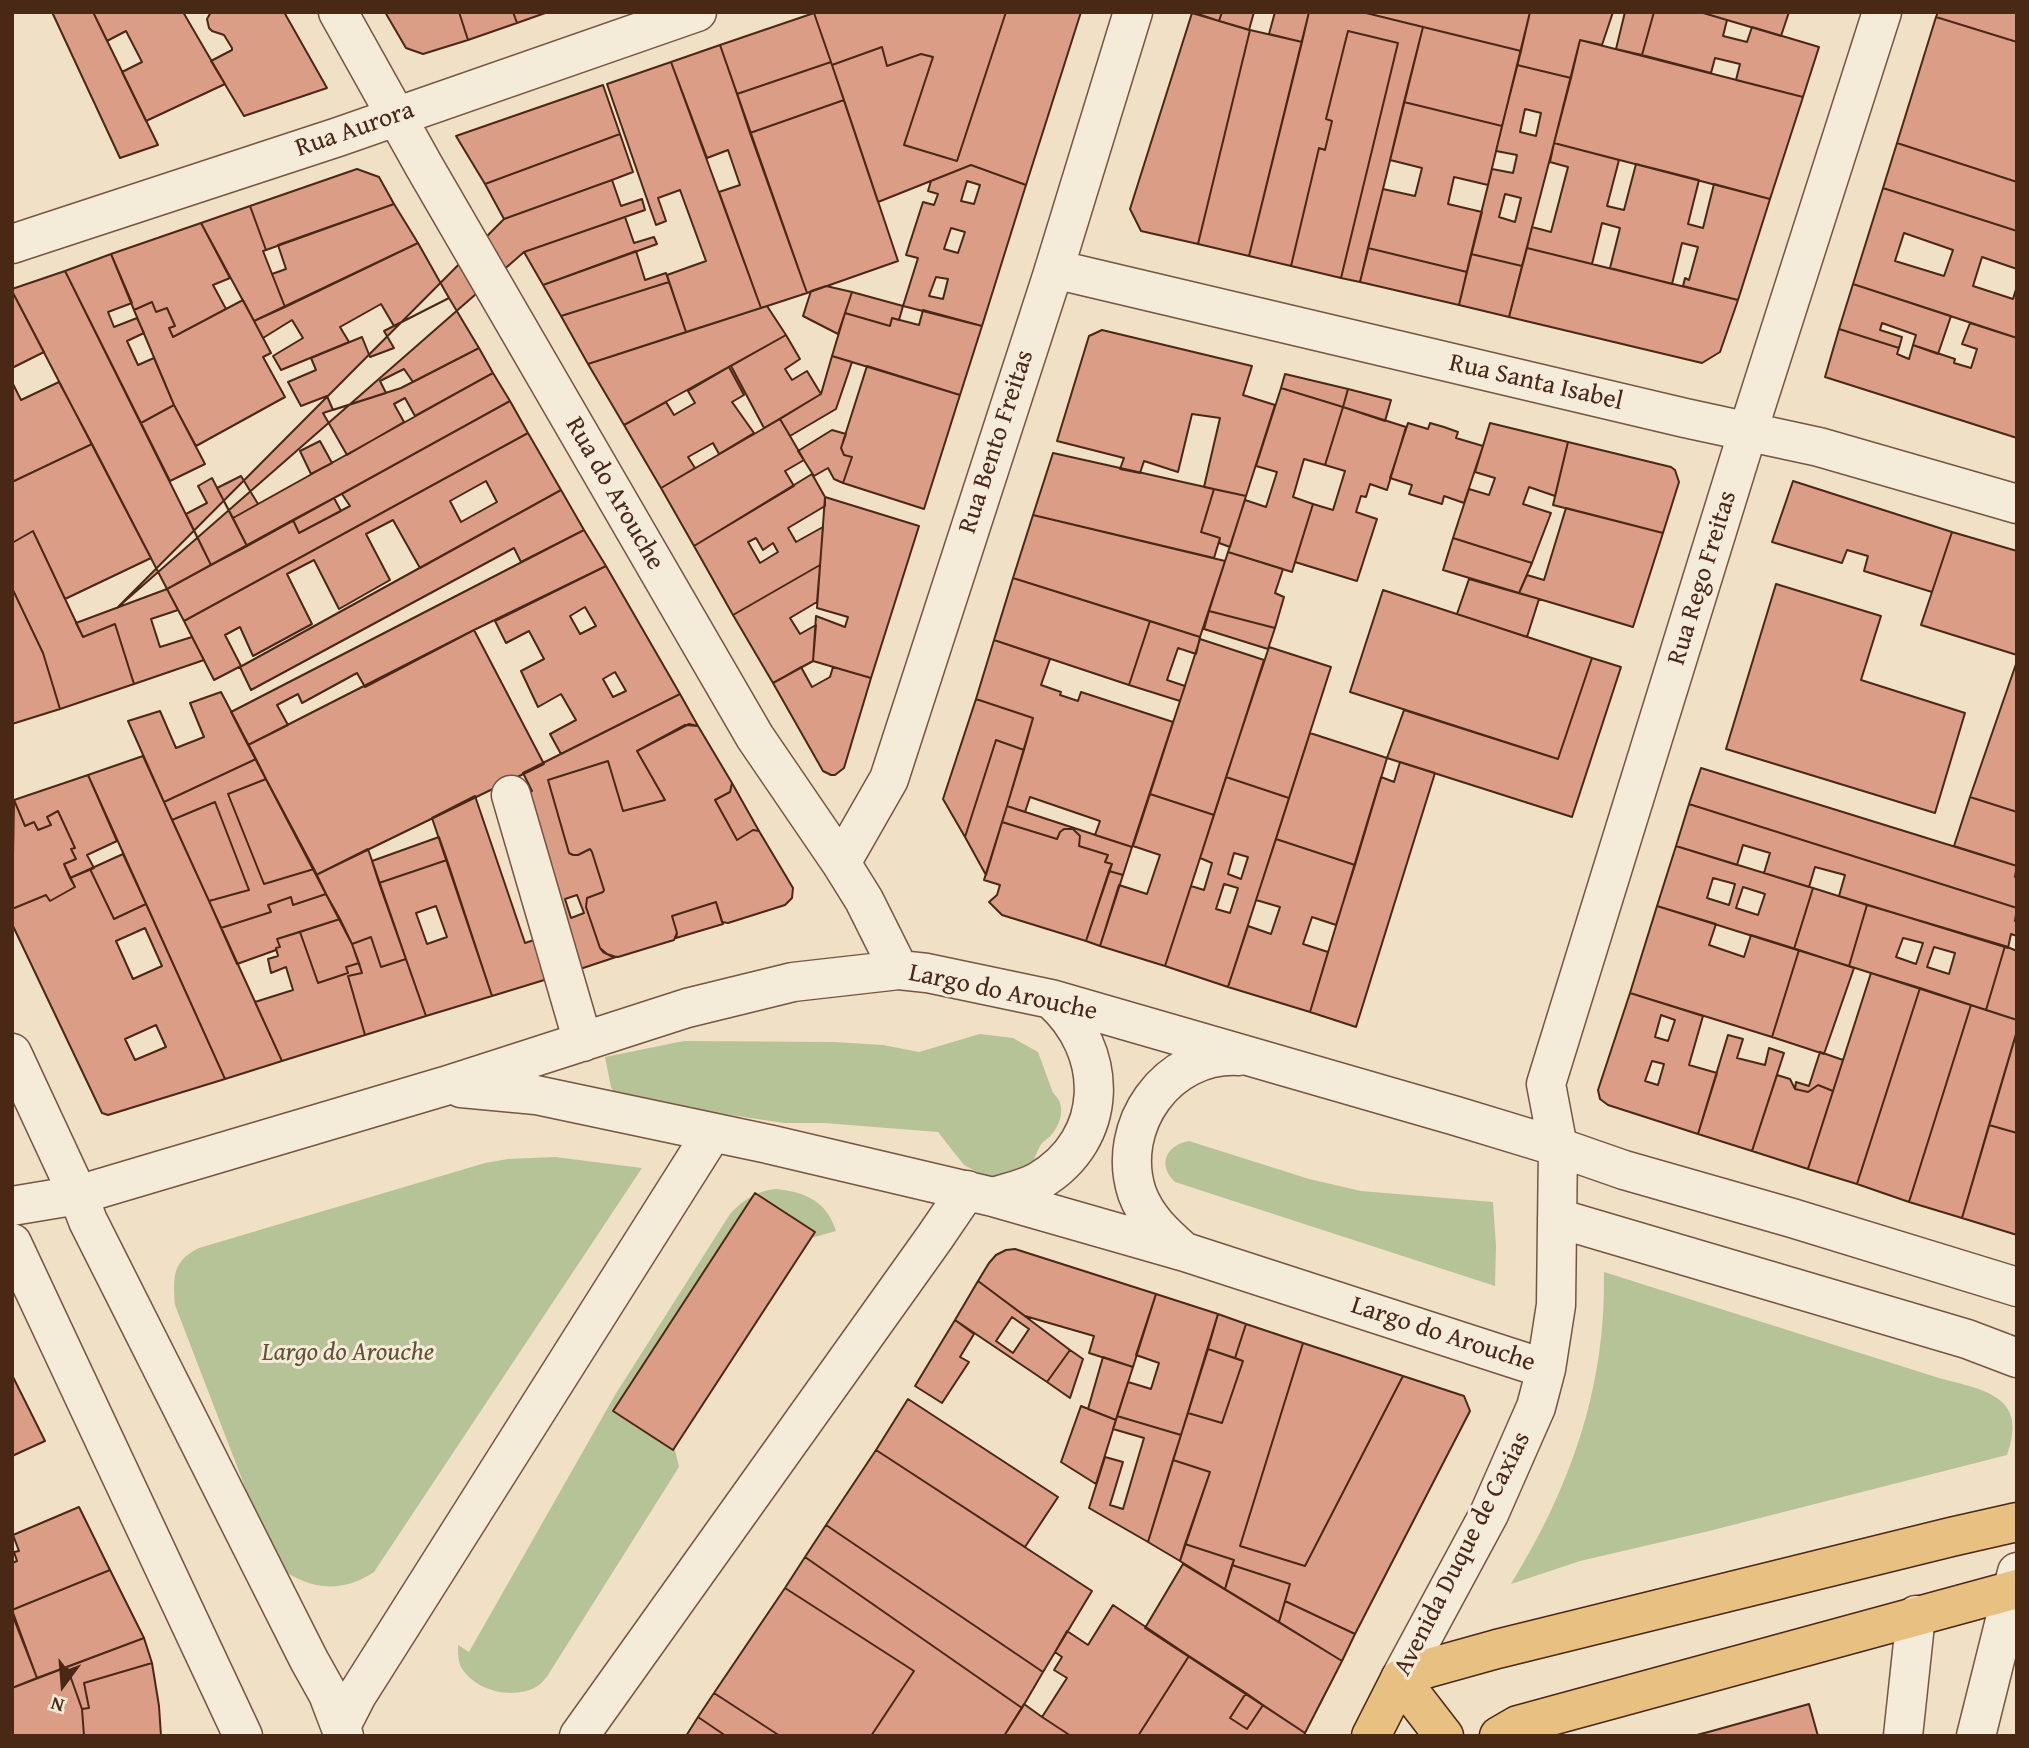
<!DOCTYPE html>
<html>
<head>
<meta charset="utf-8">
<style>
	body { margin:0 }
	#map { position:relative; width:2029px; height:1748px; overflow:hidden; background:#f0e0c5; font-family:"Gentium Book Plus",serif }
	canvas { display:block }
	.frame { position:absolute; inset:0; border:14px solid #4a2816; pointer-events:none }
	.north { position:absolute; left:28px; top:1650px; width:70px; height:70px; -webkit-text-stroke:5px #f5ebd9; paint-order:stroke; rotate:196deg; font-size:19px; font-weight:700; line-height:28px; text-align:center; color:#4a2816 }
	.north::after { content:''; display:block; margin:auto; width:24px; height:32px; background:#4a2816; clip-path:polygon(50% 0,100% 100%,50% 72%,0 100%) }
</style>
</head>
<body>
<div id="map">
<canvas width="2029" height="1748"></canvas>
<div class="frame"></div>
<div class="north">N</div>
</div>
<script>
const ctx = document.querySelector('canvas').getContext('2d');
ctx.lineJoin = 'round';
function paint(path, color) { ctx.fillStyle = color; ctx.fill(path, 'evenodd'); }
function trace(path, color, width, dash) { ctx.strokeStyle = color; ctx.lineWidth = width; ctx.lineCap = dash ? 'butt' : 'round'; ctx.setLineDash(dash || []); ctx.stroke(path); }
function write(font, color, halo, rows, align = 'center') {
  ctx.font = font + ' "Gentium Book Plus",serif'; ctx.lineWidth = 6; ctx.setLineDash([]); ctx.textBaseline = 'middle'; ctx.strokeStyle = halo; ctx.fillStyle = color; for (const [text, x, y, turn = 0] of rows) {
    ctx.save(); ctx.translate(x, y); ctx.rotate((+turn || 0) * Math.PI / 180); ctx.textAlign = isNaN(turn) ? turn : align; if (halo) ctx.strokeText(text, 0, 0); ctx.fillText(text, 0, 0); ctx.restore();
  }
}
paint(new Path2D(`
	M980,1034L1013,1038L1038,1052L1053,1093C1066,1104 1062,1122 1052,1134C1048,1139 1043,1141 1040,1146C1036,1154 1032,1164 1029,1172L1014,1179L988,1178L964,1165L938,1132L824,1123H784L618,1098L611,1087L605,1057L684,1041L834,1042L883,1045L919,1052Z
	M1189,1141L1309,1179L1361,1191L1493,1202L1496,1246L1495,1286L1175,1182C1157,1165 1166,1145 1189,1141Z
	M555,1157L642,1168L374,1572C339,1595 308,1589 275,1565L175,1305C173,1278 172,1261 199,1248L485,1163L508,1159Z
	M776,1189C805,1192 827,1201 836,1231L790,1244L673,1442L679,1467L548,1675C545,1679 541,1684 536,1687C512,1700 475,1691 461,1667C458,1661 458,1651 458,1645L469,1652L615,1395L730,1214C743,1200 756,1191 776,1189Z
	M1604,1272L1939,1378C1983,1390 2029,1395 2007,1455L1709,1531L1580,1561L1511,1584C1571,1486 1606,1388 1604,1272Z`), '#b6c397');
const building = new Path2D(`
	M52,12H93L158,145L120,158Z
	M93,12H183L225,84L146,121L122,72L142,62L126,31L107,41Z
	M211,12H284L327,88L244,116L211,61L232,50V48L224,35L212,31L209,28L207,19Z
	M385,12H459L468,40L423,54L406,48Z
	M459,12H513L517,23L468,40Z
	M513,12H548L517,23Z
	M1006,12L957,161L904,145L933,57L921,54L887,66L882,47L832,65L814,13Z
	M1006,12H1081L1026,185L971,165L878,202L832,65L882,47L887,66L921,54L933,57L904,145L957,161Z
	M1192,12H1222L1219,21Z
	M1222,12H1254L1249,30L1219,21Z
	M1275,12H1309L1302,42L1269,34Z
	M1309,12H1362L1423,27L1360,282L1341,278L1398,43L1348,31L1326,119L1332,121L1325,150L1319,148L1291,266L1249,256Z
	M1362,12H1530L1521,51Z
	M1530,12H1613L1602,45L1580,40L1571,78L1517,65Z
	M1625,12H1654L1642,55L1616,49Z
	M1654,12H1700L1727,20L1723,36L1747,42L1752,27L1819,47L1803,97L1736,80L1740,64L1715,58L1711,73L1642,55Z
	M1700,12H1789L1781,36Z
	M1938,12H2017V42L1936,17Z
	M814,13L831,62L737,94L720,45Z
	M1192,13L1250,30L1198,244L1141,231L1130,209Z
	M1936,17L2017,42V182L1897,143Z
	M1423,27L1521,51L1502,126L1404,102Z
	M1250,30L1302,42L1249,256L1198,244Z
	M1348,31L1398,43L1341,278L1291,266L1319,148L1325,150L1332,121L1326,119Z
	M1580,40L1803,97L1770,199L1554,143Z
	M720,45L807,293L761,308L719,192L740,185L728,150L707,158L671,62Z
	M671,62L761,308L686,332L667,275L706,261L680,190L658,198L666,221L656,225L607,84Z
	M831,62L844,100L750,133L737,94Z
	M1517,65L1571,78L1522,266L1471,254L1492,169L1513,173L1517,155L1496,151ZM1525,109L1541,113L1536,136L1520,132ZM1505,194L1521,198L1515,222L1499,217Z
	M603,85L620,134L485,184L456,136Z
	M844,100L898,261L807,293L750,133Z
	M1404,102L1502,126L1488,185L1454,177L1448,204L1482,212L1467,272L1368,248L1383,189L1415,196L1422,168L1390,160Z
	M620,134L633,172L612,180L504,219L485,184Z
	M1554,143L1619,160L1607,206L1624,210L1636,164L1699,180L1688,224L1703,228L1714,184L1770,199L1738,300L1683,286L1685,278L1689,280L1698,247L1682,243L1672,284L1610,268L1620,228L1602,223L1592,264L1527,248L1532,227L1551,232L1568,167L1550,162Z
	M1897,143L2017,182V231L1883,188Z
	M971,165L1026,185L982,326L903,306L918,258L906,255L923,202L934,205L938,194L928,191L931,181ZM967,181L980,185L974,204L961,201ZM951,228L965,232L958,253L944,249ZM936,277L948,279L943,299L929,296Z
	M357,169L379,177L394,204L266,250L250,206Z
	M612,180L621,206L642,199L645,210L524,252L117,608L504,219Z
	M1883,188L2017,231V269L1982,257L1973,286L2013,299L2017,286V338L1853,284ZM1904,233L1953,250L1944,276L1895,261Z
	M394,204L418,243L285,307L272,274L286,269L278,245Z
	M250,206L266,250L263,251L285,307L254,321L201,223Z
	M625,217L634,243L654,237L657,244L543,285L524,252Z
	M201,223L230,278L213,285L226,309L173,337L169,328L175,326L167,308L156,312L152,302L134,310L111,254Z
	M418,243L449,298L394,326L381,304L340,327L349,342L281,370L273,356L303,338L292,320L263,338L254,321Z
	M1368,248L1467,272L1459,305L1360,282Z
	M1527,248L1738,300L1720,352L1702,363L1509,317Z
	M636,251L645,280L666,273L669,282L561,316L543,285Z
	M111,254L132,303L108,312L114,327L137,318L144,333L127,341L138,365L154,358L174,405L141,423L65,271Z
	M1471,254L1522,266L1509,317L1459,305Z
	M65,271L211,565L167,589L12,291V289Z
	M669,282L686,332L588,364L561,316Z
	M1853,284L1951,316L1938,354L1913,345L1916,335L1882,323L1880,330L1902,337L1899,348L1839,329Z
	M826,286L852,292L838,334L803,316L811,291Z
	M12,291L44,352L12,368Z
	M852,292L903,306L899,320L892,318L890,326L845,313Z
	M449,298L479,348L413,382L404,369L380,381L386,393L333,410L327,396L301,406L288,382L316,370L311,358L362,337L370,357L394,348L384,331Z
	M243,300L271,353L263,357L285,397L196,446L174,405L134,310L152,302L156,312L167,308L175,326L169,328L173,337Z
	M767,306L786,335L624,425L588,364Z
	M923,310L982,326L960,395L832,356L845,313L890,326L892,318L919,325Z
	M1970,323L2017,338V438L1825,377L1839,329L1899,348L1897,354L1909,359L1913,345L1955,359L1954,363L1971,368L1977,349L1962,344Z
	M1102,330L1252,366L1243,395L1275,405L1246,496L1204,487L1220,418L1192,414L1178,472L1144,461L1140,473L1120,469L1124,458L1057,441L1089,336Z
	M786,335L800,359L785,369L792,380L807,371L821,394L764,428L731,366Z
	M479,348L493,373L415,416L405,398L394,404L404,422L347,455L323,413L401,388Z
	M832,356L852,362L836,409L790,436L780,419L821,394Z
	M867,366L960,395L924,509L843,483L852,457L844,455L841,448Z
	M729,367L744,395L732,402L754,433L719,454L713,443L688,457L695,468L661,488L624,425L666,402L674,415L695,403L688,391Z
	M493,373L510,401L247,546L233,518Z
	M1285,374L1348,389L1343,407L1281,388Z
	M12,382L21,400L59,382L92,444L12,482Z
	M1281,388L1343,407L1325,465L1304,459L1293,497L1313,504L1292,572L1228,552L1245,500L1266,507L1277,472L1256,466Z
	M1348,389L1391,400L1385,421L1343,407Z
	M510,401L528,433L184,621L167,589L293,520L299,533L350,506L342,494Z
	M174,405L205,464L170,481L141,423Z
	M1343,407L1406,427L1387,490L1370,484L1366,497L1361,496L1356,512L1377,519L1357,581L1295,562L1313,504L1333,510L1345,471L1325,465Z
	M780,419L804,460L785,471L794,486L694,546L661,488Z
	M1408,423L1428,429L1430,423L1444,427L1458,432L1456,438L1483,446L1464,503L1444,496L1442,504L1409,494L1412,485L1390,478Z
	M1490,423L1568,442L1555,496L1529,487L1523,504L1551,513L1532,563L1453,538L1469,489L1489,495L1495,478L1475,472Z
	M832,430L846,434L841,448L844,455L852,457L843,483L834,479L828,468L814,476L798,451Z
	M528,433L561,490L420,568L393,520L366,534L390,580L339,609L314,560L287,574L312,624L253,656L240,627L225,635L241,666L214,680L184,621ZM486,481L497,502L461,522L450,501Z
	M320,441L332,463L311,474L300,451Z
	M1568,442L1671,467L1675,470L1679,482L1663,533L1553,505Z
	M92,444L151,558L65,599L33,531L12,543V482Z
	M1053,453L1214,489L1201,532L1220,538L1214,558L1033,515Z
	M812,474L825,497V506L788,528L796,542L823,527L820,565L733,615L694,546ZM756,538L763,550L773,543L778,552L760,563L748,542Z
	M241,476L258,504L233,518L217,488Z
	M212,478L247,546L211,565L186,514L207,503L198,486Z
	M1793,481L1952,532L1932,592L1864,571L1868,556L1847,550L1842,563L1772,542Z
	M1214,489L1246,496L1230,547L1219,543L1220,538L1201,532Z
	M561,490L584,530L521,562L514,548L251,690L240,667Z
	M825,497L919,526L871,678L813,661L816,616L845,627L848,617L817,608Z
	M334,498L341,511L299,533L293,520Z
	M1566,508L1663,533L1633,627L1519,593L1527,575L1544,580Z
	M1033,515L1225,561L1200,637L1013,578Z
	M584,530L606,566L474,630L365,687L357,673L302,703L298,694L277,705L288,725L248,745L231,712Z
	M33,531L83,637L115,624L134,684L60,709L43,653L12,588V543Z
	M1952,532L2017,551V655L1921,625Z
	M1453,538L1532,563L1519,593L1443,570Z
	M1228,552L1283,569L1275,593L1284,597L1275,628L1209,611Z
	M820,565L817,602L790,618L800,634L816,625L813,661L773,683L733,615Z
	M606,566L680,694L561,754L550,734L576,720L561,694L538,707L521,671L544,659L529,631L506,643L495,621ZM585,607L596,626L580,634L570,616ZM615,672L626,691L613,697L603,679Z
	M1013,578L1150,621L1129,685L994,640Z
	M1469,579L1539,599L1527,637L1457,614Z
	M1776,584L1881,616L1861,680L1965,713L1935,813L1726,749Z
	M12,588L43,653L60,709L12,724Z
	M167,589L178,610L151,619L160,647L192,637L204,660L134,684L115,624L83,637L76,623Z
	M1383,590L1592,658L1558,759L1350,692Z
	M1209,611L1275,628L1268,649L1204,629Z
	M1150,621L1200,637L1196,654L1178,648L1167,680L1185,686L1180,701L1129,685Z
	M474,630L544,764L316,875L248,745Z
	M1200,639L1264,660L1214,815L1150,794Z
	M994,640L1050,659L1041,685L1061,692L1060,695L1078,701L1081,692L1173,722L1132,847L1095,835L1100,821L1030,797L1025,812L1007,806L1033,718L976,699Z
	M1269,647L1331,667L1289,798L1226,777Z
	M1592,658L1621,667L1572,817L1387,758L1404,710L1558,759Z
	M2016,664H2017V812L1970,797Z
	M801,667L812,687L830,677L833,667L871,678L844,768L835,775H831L823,771L773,683Z
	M221,692L256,759L164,802L128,721L160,711L176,748L204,737L190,703Z
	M680,694L698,726L685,725L637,751L665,800L623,811L608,761L548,780L569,853L573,855H578L590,849L592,852L604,890L603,892L587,898L586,907L600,948L607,954L616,957L577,970L518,795L532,791L523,773ZM577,895L584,913L571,918L565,899Z
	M976,699L1033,718L1024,750L996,740L965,837L943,799Z
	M689,724L698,726L732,783L730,792L715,800L737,840L753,830L759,831L793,888L792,898L785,905L728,923L722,922L716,902L672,916L677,933L674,940L618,957L611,956L603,952L600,948L586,907L587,898L603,892L604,890L592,852L590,849L578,855H573L569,853L548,780L608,761L623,811L665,800L637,751Z
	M1310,733L1387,758L1355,865L1276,839Z
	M996,740L1024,750L986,875L965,837Z
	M143,756L209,901L282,1061L225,1079L88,775Z
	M256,759L266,779L228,794L264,884L314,869L326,894L293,905L291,897L268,905L271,912L221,928L209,901L249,890L215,802L172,820L164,802Z
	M1400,762L1435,773L1356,1027L1310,1012L1381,777L1394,782Z
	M1701,768L2017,866L2015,877H2017V908L1689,804Z
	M88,775L117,841L87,855L94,868L70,878L64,864L76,859L71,849L75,848L58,811L47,817L51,825L38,830L34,822L25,826L14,800Z
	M1226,777L1289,798L1228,987L1165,966L1191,886L1204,890L1212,863L1200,858ZM1234,853L1248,857L1241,879L1228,874ZM1224,884L1238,888L1230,913L1216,909Z
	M266,779L314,869L264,884L228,794Z
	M732,783L759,831L753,830L737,840L715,800L730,792Z
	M1150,794L1214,815L1165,966L1100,946L1119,885L1147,894L1160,855L1133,846Z
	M475,796L525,943L564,930L577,970L492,996L432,818Z
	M1970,797L2017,812V866L1954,846Z
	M14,800L25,826L34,822L38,830L51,825L47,817L58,811L75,848L71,849L76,859L64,864L75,887L50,901L46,895L12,909Z
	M215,802L249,890L209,901L172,820Z
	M1689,804L2017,908L2015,921L2017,922V936L2011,934L2008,948L1839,896L1845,875L1815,867L1809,887L1764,873L1770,853L1743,845L1737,865L1676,846Z
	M1007,806L1132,847L1123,875L1109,871L1112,864L1105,862L1108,855L1079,846L1080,836L1073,829H1064L1060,832L1057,839L1002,822Z
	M1002,822L1057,839L1060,832L1064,829H1073L1080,836L1079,846L1108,855L1105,862L1112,864L1086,941L1002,915L989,902L997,895L1000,885L984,880Z
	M439,837L447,860L379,883L372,861Z
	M1276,839L1355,865L1336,925L1312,917L1303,944L1328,952L1310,1012L1228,987L1248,926L1271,934L1280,907L1256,900Z
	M1676,846L1813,888L1794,949L1657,906ZM1713,878L1735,884L1729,905L1707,898ZM1743,887L1765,894L1758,915L1736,908Z
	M368,849L406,959L381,967L371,937L352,944L316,875Z
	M123,854L146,904L114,919L90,869Z
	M447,860L492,996L426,1016L379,883ZM436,906L447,937L427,944L416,913Z
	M90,869L114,919L146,904L225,1079L108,1115L102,1113L12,924V909L46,895L50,901L75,887L70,878ZM145,928L162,966L133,979L116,941ZM156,1025L166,1047L135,1060L125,1039Z
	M1109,871L1123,875L1100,946L1086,941Z
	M1813,888L1867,905L1849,966L1794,949Z
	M326,894L340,919L277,939L280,947L276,948V950L237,964L221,928L271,912L268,905L291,897L293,905Z
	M716,902L723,924L676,938L677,933L672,916Z
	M1867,905L2005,946L1986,1010L1849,966ZM1903,938L1923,943L1916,964L1896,957ZM1934,947L1955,953L1949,974L1927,967Z
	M1657,906L1716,924L1709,945L1744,957L1751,935L1799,950L1772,1037L1630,993Z
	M340,919L352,944L359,963L346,967L348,973L318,983L300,932Z
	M300,932L318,983L348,973L346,967L359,963L362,973L348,976L365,1035L282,1061L255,1002L293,990L286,967L271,973L268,959L278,956L276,948L280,947L277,939Z
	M371,937L381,967L406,959L426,1016L365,1035L348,976L362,973L352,944Z
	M2005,946L2017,951V1020L1986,1010Z
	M1799,950L1854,968L1824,1054L1772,1037Z
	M1871,973L1920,988L1857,1184L1808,1169Z
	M1920,988L1971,1005L1909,1202L1857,1184Z
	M1630,993L1703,1016L1689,1065L1717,1073L1698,1134L1608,1105L1600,1099L1598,1090ZM1661,1015L1675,1020L1668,1041L1655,1037ZM1652,1061L1664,1064L1658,1085L1645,1081Z
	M1971,1005L2017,1020V1031L1962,1218L1909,1202Z
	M2016,1034L2017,1035V1133L1989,1125Z
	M1728,1035L1743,1039L1737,1058L1765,1065L1769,1048L1784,1053L1752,1151L1698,1134Z
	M1820,1052L1843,1060L1833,1091L1818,1085L1808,1092L1795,1089L1796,1082L1809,1086Z
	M1777,1075L1790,1079L1795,1089L1808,1092L1818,1085L1833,1091L1808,1169L1752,1151Z
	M1989,1125L2017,1133V1235L1962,1218Z
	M755,1193L815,1232L673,1450L613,1411Z
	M1015,1249L1156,1294L1133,1367L1089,1353L1094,1336L1025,1316L978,1281L989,1263L996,1255L1006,1250Z
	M978,1281L1070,1350L1047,1382L955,1320ZM1012,1317L1029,1329L1013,1353L996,1341Z
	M1156,1294L1218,1314L1181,1435L1117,1416L1128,1382L1151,1389L1159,1363L1136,1355Z
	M1218,1314L1246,1324L1235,1358L1208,1349Z
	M955,1320L974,1334L960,1357L969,1362L942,1403L915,1386Z
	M1246,1324L1303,1343L1240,1546L1305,1566L1403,1376L1464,1396L1470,1411L1355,1634L1285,1601L1290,1584L1232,1565L1234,1560L1185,1544L1210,1472L1173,1460L1188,1413L1222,1423L1243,1361L1235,1358Z
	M1303,1343L1403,1376L1305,1566L1240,1546Z
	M1208,1349L1243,1361L1222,1423L1188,1413Z
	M1070,1350L1083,1359L1070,1398L1047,1382Z
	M1103,1357L1133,1367L1116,1420L1088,1409Z
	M12,1375L45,1441L12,1456Z
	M908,1399L1058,1497L1025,1547L876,1450Z
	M1081,1406L1116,1420L1096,1484L1061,1462Z
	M1117,1416L1181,1435L1148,1542L1089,1508L1105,1457L1123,1462L1110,1505L1123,1509L1144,1438L1113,1429Z
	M876,1450L1092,1591L1043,1672L826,1525Z
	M1173,1460L1210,1472L1180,1561L1148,1542Z
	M79,1507L110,1570L12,1610V1563L17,1561L14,1552L19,1551L13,1535Z
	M826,1525L1043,1672L1022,1708L805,1557Z
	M1185,1544L1234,1560L1225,1589L1180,1561Z
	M805,1557L1022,1708L1004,1736H871L914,1671L785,1588Z
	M1183,1564L1342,1661L1305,1733L1145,1628Z
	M1232,1565L1290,1584L1279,1622L1225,1589Z
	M110,1570L144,1638L37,1678L12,1610Z
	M785,1588L914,1671L871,1736H780L714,1693Z
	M1285,1601L1355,1634L1342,1661L1279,1622Z
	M1113,1605L1189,1656L1138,1736H1071L1042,1717L1067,1678L1054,1670L1062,1657L1055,1652L1067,1631L1088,1645Z
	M12,1614L37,1678L12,1688Z
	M144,1638L152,1663L84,1683L89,1708L82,1709L67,1667Z
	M1189,1656L1246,1693L1230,1718L1247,1729L1263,1705L1305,1733L1304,1736H1138Z
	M152,1663L159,1706L161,1736H84L82,1709L89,1708L84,1683Z
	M67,1667L82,1709L84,1736H12V1688Z
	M714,1693L780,1736H726L698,1717Z
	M1246,1693L1263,1705L1247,1729L1230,1718Z
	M1024,1704L1042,1717L1071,1736H1004Z
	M1809,1704L1818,1736H1693L1712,1731Z
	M698,1717L726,1736H686Z`);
paint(building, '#db9d86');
trace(building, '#4a2816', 2);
const minor = new Path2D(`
	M338,12L424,166L755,737L841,863L864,900L899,970
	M12,244L338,137L697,12
	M1054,269L1685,418L1819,447L2017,504
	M511,795L583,1042
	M841,863L889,779L1052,276L1133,12
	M12,1053L78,1195L88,1221L309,1660L328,1694L344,1736
	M461,1088L536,1095L768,1144L993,1197L1185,1252L1546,1369
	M993,1197C1009,1192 1025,1189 1039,1181C1110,1139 1110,1051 1051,999
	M12,1206L78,1195L125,1181L445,1086L687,1008L793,982L899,970L927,973L1051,999L1456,1116L1558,1147L1624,1170L1792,1218L2017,1287
	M1557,1218L1967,1339L2017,1358
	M12,1243L243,1736
	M1183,1251C1164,1234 1146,1218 1137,1193C1115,1126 1167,1052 1239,1056
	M1400,1679L1489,1514L1536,1407L1546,1369L1556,1305L1558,1147L1546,1084L1748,431L1882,12
	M341,1726L357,1695L712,1133
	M579,1736L935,1237L967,1190
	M1903,1736L1916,1615
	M1976,1736L2017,1572`);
const major = new Path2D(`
	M1400,1679L1418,1671L1497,1649L1951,1537L2017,1522
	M1400,1679L1444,1736
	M1371,1736L1400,1679
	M1499,1736L1518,1725L2017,1589`);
trace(minor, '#745642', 41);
trace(major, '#4a2816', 41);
trace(minor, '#f5ebd9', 38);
trace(major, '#e8c082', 38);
write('26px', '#4a2816', '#f5ebd9', [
	["Rua Aurora",355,130,-19],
	["Rua Santa Isabel",1536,383,13],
	["Rua Bento Freitas",997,442,-72],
	["Rua do Arouche",614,494,60],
	["Rua Rego Freitas",1703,578,-73],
	["Largo do Arouche",1003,993,12],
	["Largo do Arouche",1443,1335,18],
	["Avenida Duque de Caxias",1463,1554,-63]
]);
write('italic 26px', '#654f36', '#f5ebd9', [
	["Largo do Arouche",348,1353]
]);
</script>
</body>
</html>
